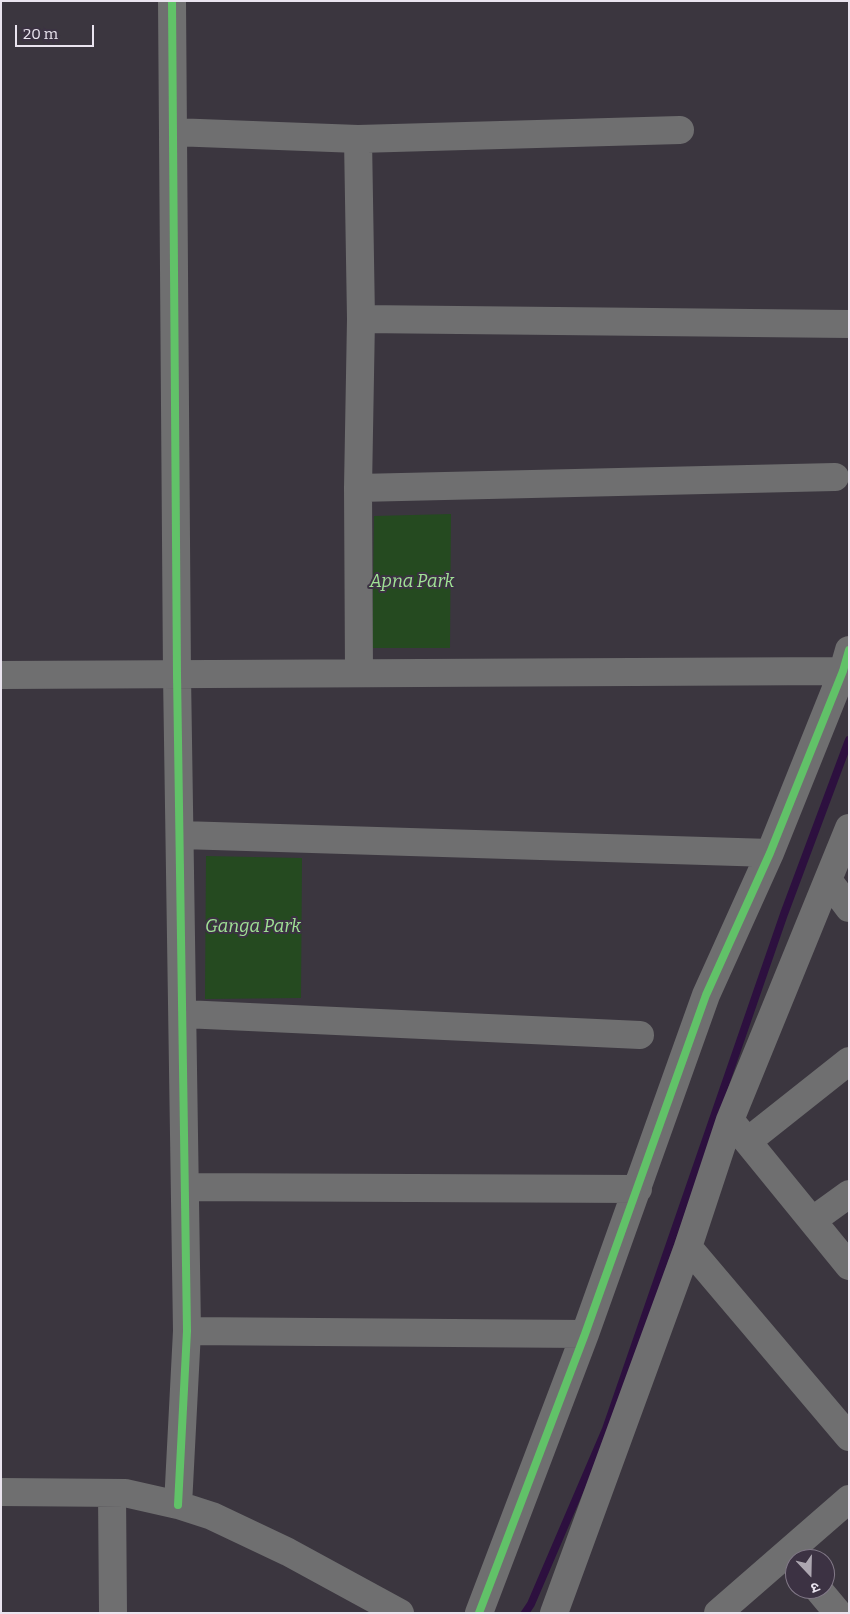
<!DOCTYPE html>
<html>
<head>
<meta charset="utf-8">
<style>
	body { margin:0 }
	#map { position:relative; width:850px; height:1614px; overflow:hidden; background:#3b363f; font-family:Bitter,"Noto Sans Devanagari",serif }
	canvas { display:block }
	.frame { position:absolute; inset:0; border:2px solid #eae4ef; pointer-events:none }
	.north { position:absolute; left:785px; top:1549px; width:50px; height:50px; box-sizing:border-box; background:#3c3243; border:1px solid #827988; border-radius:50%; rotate:159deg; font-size:14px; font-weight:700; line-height:20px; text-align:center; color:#eae4ef }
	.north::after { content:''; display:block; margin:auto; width:18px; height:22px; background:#ada7b1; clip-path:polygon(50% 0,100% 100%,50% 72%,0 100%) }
	.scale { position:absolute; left:15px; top:25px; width:79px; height:22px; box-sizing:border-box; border:2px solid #eae4ef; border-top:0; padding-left:6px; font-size:15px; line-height:18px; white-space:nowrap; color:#eae4ef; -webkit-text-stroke:4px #3c3243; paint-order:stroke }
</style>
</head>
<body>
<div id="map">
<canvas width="850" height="1614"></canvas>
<div class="frame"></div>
<div class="north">उ</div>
<div class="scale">20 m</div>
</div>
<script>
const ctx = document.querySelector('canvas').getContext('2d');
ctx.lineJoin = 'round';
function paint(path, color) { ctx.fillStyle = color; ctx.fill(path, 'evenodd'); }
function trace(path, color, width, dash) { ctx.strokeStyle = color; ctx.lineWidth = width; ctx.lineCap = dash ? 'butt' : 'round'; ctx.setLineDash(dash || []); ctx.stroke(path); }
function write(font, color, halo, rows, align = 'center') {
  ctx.font = font + ' Bitter,serif'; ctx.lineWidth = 4; ctx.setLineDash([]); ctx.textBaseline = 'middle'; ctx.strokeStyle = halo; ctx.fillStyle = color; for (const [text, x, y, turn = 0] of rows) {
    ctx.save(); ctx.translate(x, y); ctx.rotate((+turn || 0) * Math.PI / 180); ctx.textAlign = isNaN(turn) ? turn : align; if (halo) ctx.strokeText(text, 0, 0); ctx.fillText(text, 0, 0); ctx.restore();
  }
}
paint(new Path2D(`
	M451,514L450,648H372L374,516Z
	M206,856L302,858L301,998L205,999Z`), '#254a20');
trace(new Path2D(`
	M525,1613L531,1604L606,1429L784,914L849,740`), '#2d103f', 8);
trace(new Path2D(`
	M172,1L177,675L187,1331L178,1505
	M173,132L358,139L680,130
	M358,139L361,319L358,488L359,672
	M361,319L849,324
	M358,488L835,477
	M1,675L843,671
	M181,835L770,853
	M828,880L849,908
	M184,1014L640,1035
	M730,1120L849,1266
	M748,1141L849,1061
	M185,1187L638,1189
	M813,1220L849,1194
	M688,1247L849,1437
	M187,1331L585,1334
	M1,1492L125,1493L178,1505L212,1516L288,1552L400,1613
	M112,1493L113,1613
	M818,1589L838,1613
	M479,1613L585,1334L706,995L770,853L843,671L849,650
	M554,1613L688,1247L730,1120L849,828
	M718,1613L849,1499`), '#6f6f70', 28);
trace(new Path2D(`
	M172,1L177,675L187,1331L178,1505
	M479,1613L585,1334L706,995L770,853L843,671L849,650`), '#61c268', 8);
write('italic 18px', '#a0e295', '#3c3243', [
	["Apna Park",412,582],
	["Ganga Park",253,927]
]);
</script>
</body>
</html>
